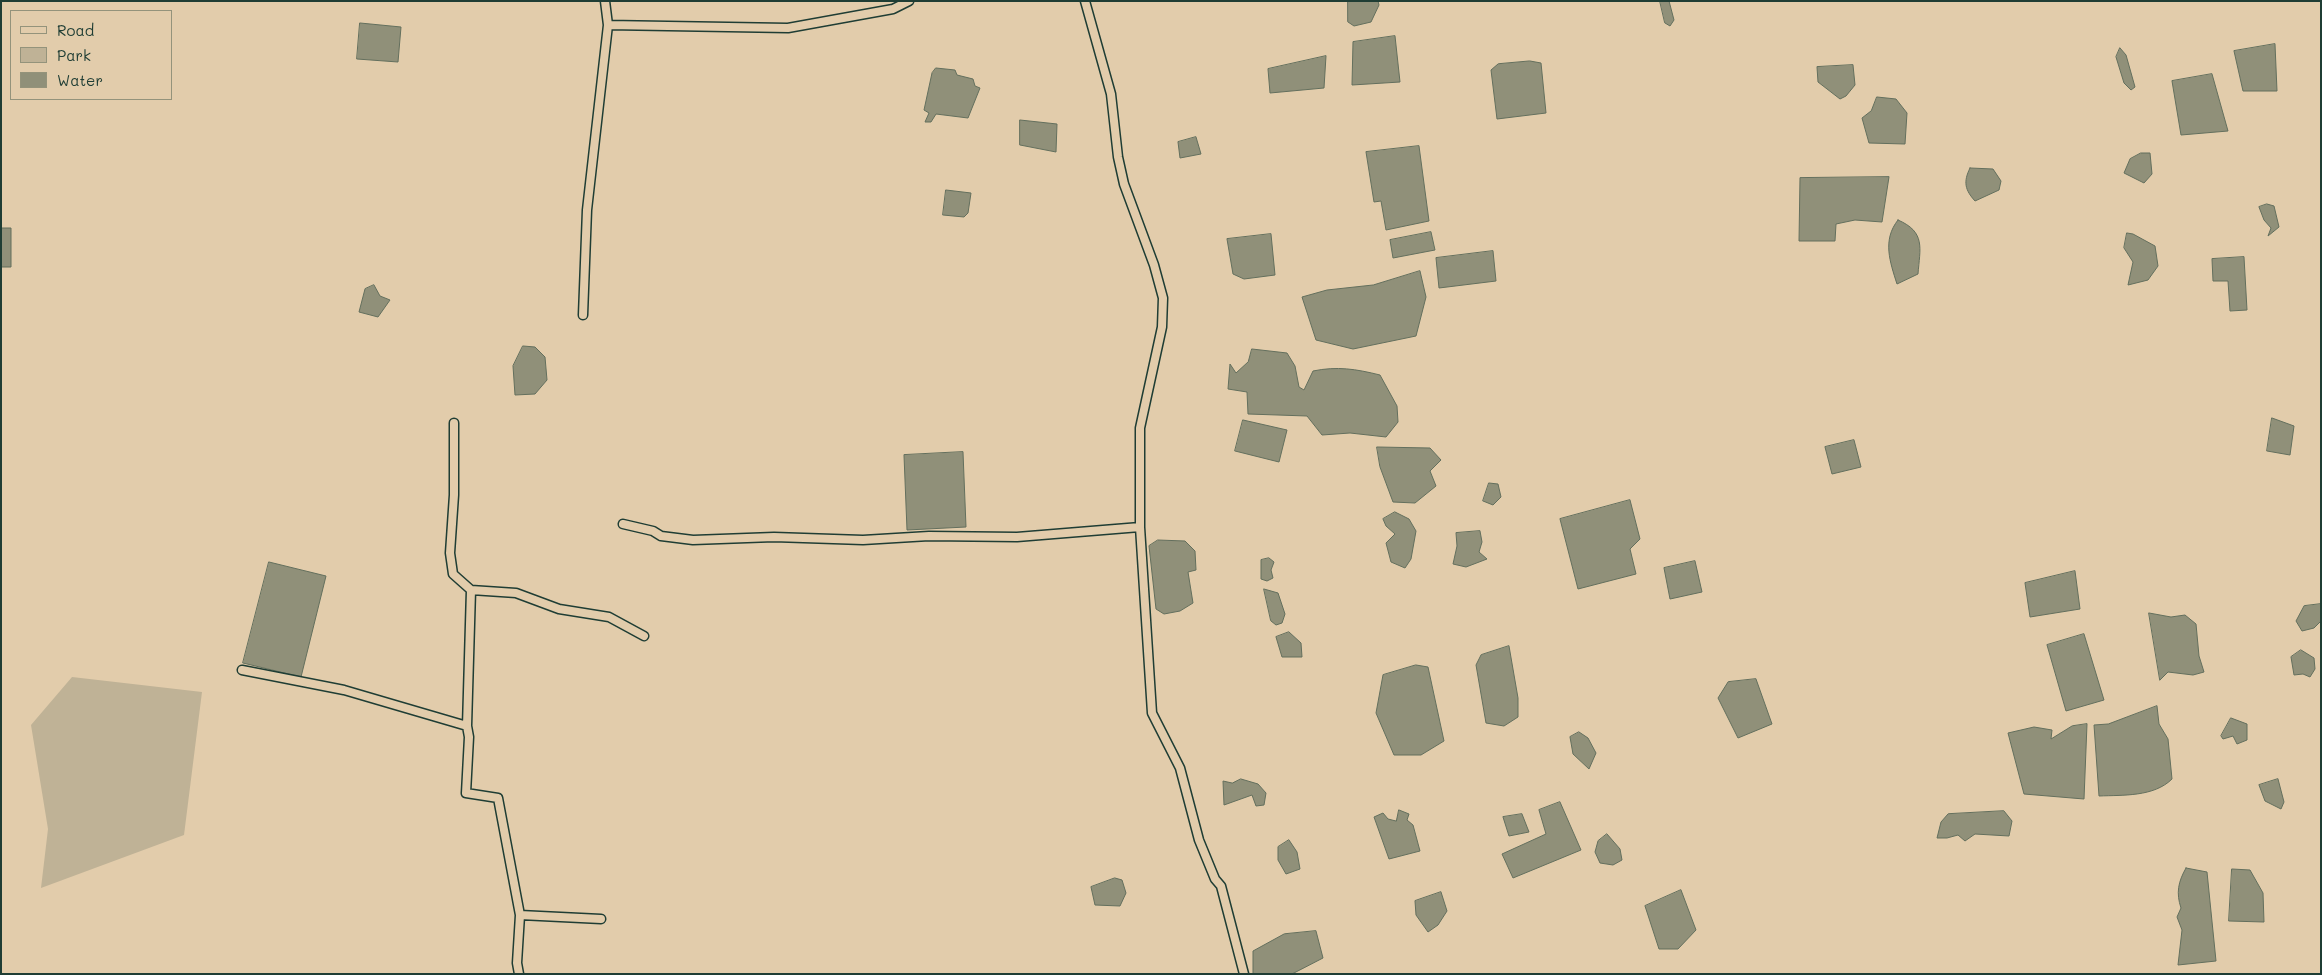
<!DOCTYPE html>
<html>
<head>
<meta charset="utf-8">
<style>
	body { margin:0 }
	#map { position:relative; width:2322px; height:975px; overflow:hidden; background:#e2ccab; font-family:Mali,sans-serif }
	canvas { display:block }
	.frame { position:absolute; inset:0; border:2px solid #1f3d34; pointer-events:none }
	.legend { position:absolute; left:10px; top:10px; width:162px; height:90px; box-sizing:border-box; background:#e2ccab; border:1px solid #94937b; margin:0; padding:6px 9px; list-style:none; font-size:15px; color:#1f3d34 }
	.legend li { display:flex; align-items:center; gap:10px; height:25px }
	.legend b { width:25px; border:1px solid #94937b }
</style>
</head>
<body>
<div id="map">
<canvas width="2322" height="975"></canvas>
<div class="frame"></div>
<ul class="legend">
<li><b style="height:6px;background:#e2ccab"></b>Road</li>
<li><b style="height:14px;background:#bfb296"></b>Park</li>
<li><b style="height:14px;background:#909079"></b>Water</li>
</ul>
</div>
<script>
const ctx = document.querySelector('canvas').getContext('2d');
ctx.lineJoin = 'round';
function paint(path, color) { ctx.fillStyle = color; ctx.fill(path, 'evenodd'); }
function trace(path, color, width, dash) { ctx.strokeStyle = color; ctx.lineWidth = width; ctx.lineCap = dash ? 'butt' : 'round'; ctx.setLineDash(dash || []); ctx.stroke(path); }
paint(new Path2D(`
	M72,677L202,692L184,835L41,888L48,829L31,725Z`), '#bfb296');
const water = new Path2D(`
	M1348,1H1378L1379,5L1371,22L1354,26L1348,22Z
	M1660,1H1669L1674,20L1670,26L1665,23Z
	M360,23L401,27L398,62L357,59Z
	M1395,36L1400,82L1352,85L1353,42Z
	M2275,44L2277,91H2243L2234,51Z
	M2120,48L2126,55L2135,87L2131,90L2124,83L2116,57Z
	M1326,56L1324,88L1270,93L1268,69Z
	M1530,61L1541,63L1546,113L1497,119L1491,70L1498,64Z
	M1853,65L1855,85L1846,96L1840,99L1818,82L1817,67Z
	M936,68L955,70L957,75L973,79L975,86L980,88L968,118L936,114L931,122H925L929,113L924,110L932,73Z
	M2212,74L2228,131L2181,135L2172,81Z
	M1877,97L1896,99L1907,113L1905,144L1869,143L1862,118L1871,111Z
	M1020,120L1057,124L1056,152L1020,145Z
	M1196,137L1201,154L1180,158L1178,142Z
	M1419,146L1429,221L1386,230L1381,201L1374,202L1366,152Z
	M2141,153H2150L2152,174L2144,183L2124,173L2130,159Z
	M1970,168L1993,169L2001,181L1999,190L1975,201C1965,190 1963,182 1970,168Z
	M1889,177L1882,222L1855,220L1836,224L1835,241H1799L1800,178Z
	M946,190L971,193L968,213L964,217L943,215Z
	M2267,204L2274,206L2279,227L2268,236L2271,228L2264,220L2259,207Z
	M1898,220C1926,232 1920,248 1918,274L1897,284C1890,262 1882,240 1898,220Z
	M1,228H11V267H1Z
	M1431,232L1435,250L1393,258L1390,240Z
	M2127,233L2133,234L2155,246L2158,266L2148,280L2128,285L2133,262L2124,248Z
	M1271,234L1275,275L1244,279L1233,274L1227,239Z
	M1493,251L1496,281L1439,288L1436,258Z
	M2244,257L2247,310L2230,311L2228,281H2213L2212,259Z
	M1420,271L1426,297L1416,336L1353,349L1316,340L1302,297L1327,290L1373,285Z
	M374,285L380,296L390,300L378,317L359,312L365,289Z
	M523,346L535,347L545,357L547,380L535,394L515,395L513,366Z
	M1252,349L1287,353L1295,366L1299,387L1304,390L1313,371C1337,366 1356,369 1380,375L1397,406L1398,422L1386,437L1350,433L1322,435L1307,416L1248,414L1247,392L1228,389L1230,364L1236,373L1248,362Z
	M2272,418L2294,426L2290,455L2267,451Z
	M1243,420L1287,430L1279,462L1235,451Z
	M1854,440L1861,467L1832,474L1825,447Z
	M1377,447L1430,448L1441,460L1430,471L1436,486L1415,503L1393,502L1380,467Z
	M963,452L966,527L907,530L904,455Z
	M1489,483L1498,484L1501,497L1493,505L1483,501Z
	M1630,500L1640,539L1630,549L1636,574L1578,589L1560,519Z
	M1395,512L1409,519L1416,531L1411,559L1405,568L1391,562L1386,543L1395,534L1386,526L1383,519Z
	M1480,531L1482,542L1479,552L1487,559L1466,567L1453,564L1457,546L1456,533Z
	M1158,540L1185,541L1195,551L1196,570L1188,572L1193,603L1180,611L1164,614L1156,609L1149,546Z
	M1269,558L1274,562L1271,570L1273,578L1267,581L1261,579V560Z
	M1695,561L1702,592L1670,599L1664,568Z
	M269,562L326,576L301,677L243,663Z
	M2075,571L2080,609L2030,617L2025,583Z
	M1264,589L1278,593L1285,614L1282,623L1276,625L1271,621Z
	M2321,604V621L2314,628L2302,631L2296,621L2304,606Z
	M2149,613L2171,617L2185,615L2196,624L2199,656L2204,672L2193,675L2168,672L2160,680Z
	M1289,632L1301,643L1302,657H1282L1276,637Z
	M2084,634L2104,700L2066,711L2047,645Z
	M1509,646L1518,698V717L1504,726L1486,723L1476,665L1481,655Z
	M2301,650L2314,658L2315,669L2310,677L2303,674L2294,675L2291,657Z
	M1416,665L1428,667L1444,741L1421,755H1394L1376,713L1383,675Z
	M1756,679L1772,724L1738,738L1718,698L1728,682Z
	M2157,706L2159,724L2168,739L2172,779C2154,797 2123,795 2099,796L2094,725L2108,724Z
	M2231,718L2247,724V740L2237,744L2233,736L2223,739L2221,736Z
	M2087,724L2084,799L2024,794L2008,733L2034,727L2052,730L2051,739L2072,726Z
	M1579,732L1588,738L1596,753L1589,769L1573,754L1570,737Z
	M1241,779L1258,784L1266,793L1264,805L1256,806L1252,795L1224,805L1223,781L1232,783Z
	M2278,779L2284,802L2281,809L2265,801L2259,785Z
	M1560,802L1581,850L1513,878L1502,854L1546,834L1539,810Z
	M1399,810L1409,814L1407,820L1413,825L1420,851L1389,859L1374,817L1383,813L1388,819L1396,821Z
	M2004,811L2012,821L2009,836L1975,834L1965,841L1958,835L1947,838H1937L1941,822L1948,814Z
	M1522,814L1529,832L1509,836L1503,817Z
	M1607,834L1620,849L1622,860L1613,865L1600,863L1595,852L1598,841Z
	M1289,840L1297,852L1300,869L1286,874L1278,860V847Z
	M2186,868L2207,872L2216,961L2178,965L2182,930L2177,917L2181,908C2176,893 2178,882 2186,868Z
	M2232,869L2250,870L2263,893L2264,922L2229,921Z
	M1115,878L1122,880L1126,893L1120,906L1095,905L1091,887Z
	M1681,890L1696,930L1678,949H1659L1645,906Z
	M1441,892L1447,911L1438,925L1428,932L1416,915L1415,901Z
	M1316,931L1323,958L1292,974H1253V951L1284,934Z`);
paint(water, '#909079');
trace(water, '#636f5d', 1);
const minor = new Path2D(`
	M1085,1L1111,94L1118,157L1124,184L1154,265L1163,298L1162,327L1140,428V527L1152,713L1180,768L1199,840L1215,879L1221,886L1244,974
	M608,25L788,28L893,9L909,1
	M583,315L587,210L608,25L605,1
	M454,423V495L450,553L453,574L471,590L516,593L559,609L609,617L644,636
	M623,524L653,531L661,536L693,540L774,537L863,540L929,536L1017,537L1140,527
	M471,590L467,726L469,737L466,793L498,798L520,915L517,963L519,974
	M242,670L344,690L467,726
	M520,915L601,919`);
trace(minor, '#1f3d34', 11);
trace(minor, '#e2ccab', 8);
</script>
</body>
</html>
